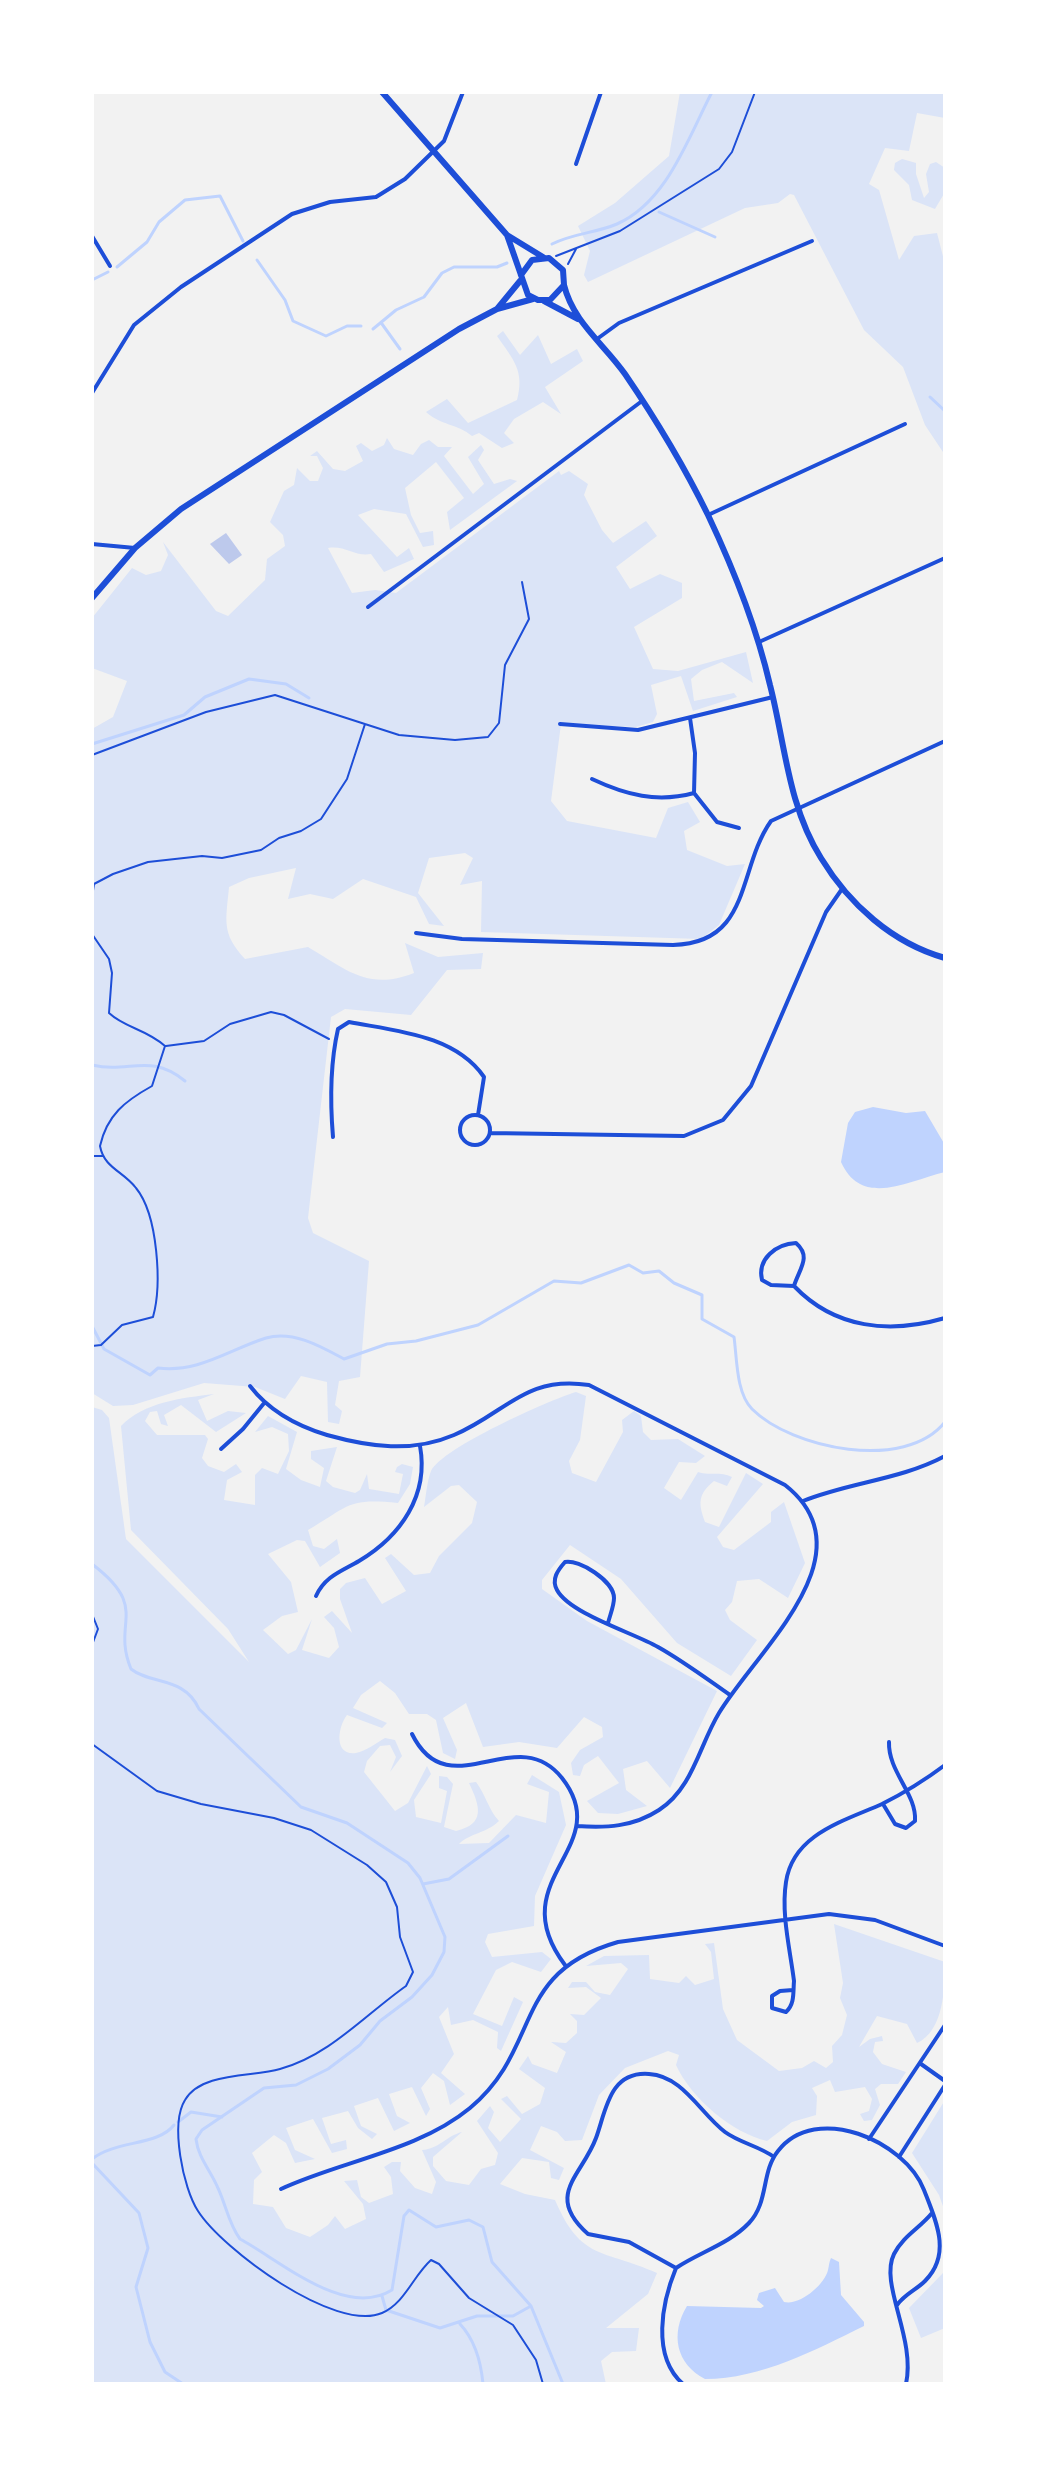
<!DOCTYPE html>
<html>
<head>
<meta charset="utf-8">
<style>
	body { margin:0 }
	#map { position:relative; width:1037px; height:2476px; overflow:hidden; background:#f2f2f2; font-family:"Archivo Narrow",sans-serif }
	canvas { display:block }
	.frame { position:absolute; inset:0; border:94px solid #fff; pointer-events:none }
</style>
</head>
<body>
<div id="map">
<canvas width="1037" height="2476"></canvas>
<div class="frame"></div>
</div>
<script>
const ctx = document.querySelector('canvas').getContext('2d');
ctx.lineJoin = 'round';
function paint(path, color) { ctx.fillStyle = color; ctx.fill(path, 'evenodd'); }
function trace(path, color, width, dash) { ctx.strokeStyle = color; ctx.lineWidth = width; ctx.lineCap = dash ? 'butt' : 'round'; ctx.setLineDash(dash || []); ctx.stroke(path); }
paint(new Path2D(`
	M680,92H945V118L917,113L909,151L885,148L869,184L879,190L899,260L914,236L937,233L945,264V455L925,425L903,367L864,330L794,195L790,194L778,203L745,208L588,282L584,275L590,251L578,226L615,203L669,156Z
	M902,159L916,163V174L924,198L929,192L926,174L930,164L936,162L945,168V192L935,209L912,200L909,185L894,170L895,163Z
	M503,331L520,355L538,335L551,364L577,349L583,361L545,387L561,414L543,402L514,419L504,433L514,443L502,448L479,433L472,436C458,424 440,425 426,412L447,399L468,423L517,400C525,371 513,359 497,336Z
	M387,438L394,449L413,455L421,444L429,440L438,447H452L444,456L473,494L484,484L468,457L481,445L484,450L478,460L494,484L510,479L517,481L450,530L447,512L464,498L436,462L405,488L411,515L420,533L433,531L434,545L423,547L406,514L374,509L358,515L397,557L409,548L414,559L384,572L371,554C355,557 345,545 328,548L352,593L375,590L396,593L559,471L561,475L569,471L588,484L584,495L602,530L613,543L646,521L657,536L616,567L630,589L660,574L682,583V598L634,627L653,669L678,671L746,652L753,683L722,662L702,670L691,679L694,701L734,693L737,697L693,711L681,676L651,685L657,714L653,722L636,727L561,724L551,801L567,821L656,838L668,808L688,802L700,822L684,831L687,850L727,866L745,864L719,925L701,939L481,932L482,881L460,885L473,858L465,853L429,858L418,893L444,926L429,924L416,897L363,879L333,899L310,894L288,899L296,868L249,878L229,887C226,921 221,933 245,959L308,947C347,970 368,991 414,973L405,943L438,957L483,953L481,969L447,970L411,1015L345,1009L331,1017L308,1218L313,1233L369,1261L360,1377L339,1381L335,1405L342,1411L339,1424L328,1422L327,1382L301,1376L285,1399L255,1387L204,1383L133,1405L113,1406L92,1393V729L113,717L127,681L92,668V618L132,568L146,575L161,571L168,555L163,542L216,611L228,616L265,580L267,559L285,546L283,535L270,522L284,491L294,485L297,468L310,481H318L323,468L317,456H310L317,451L333,469L345,471L363,461L356,446L361,443L372,451L384,445Z
	M576,1392L586,1396L580,1440L569,1461L572,1473L596,1482L623,1432L622,1420L634,1411L641,1416L643,1432L651,1440L678,1439L705,1456L696,1463L679,1462L664,1488L681,1500L698,1472C710,1476 720,1471 732,1477L727,1486L714,1481C698,1494 698,1503 705,1522L719,1527L746,1473L763,1484L717,1537L723,1547L734,1550L771,1522V1512L784,1502L805,1563L788,1598L759,1579L737,1581L732,1602L725,1610L730,1620L757,1640L731,1676L677,1643L621,1579L570,1545L542,1580V1589L587,1621L717,1691L670,1788L647,1761L623,1769L626,1790L647,1806L618,1814L598,1813L587,1801L619,1783L598,1756L584,1765L580,1776L573,1775L571,1763L580,1750L603,1737L602,1727L584,1717L557,1748L519,1742L483,1747L466,1703L443,1718L457,1750L455,1759L443,1753L436,1720L427,1714H409L395,1693L380,1681L361,1695L353,1708L387,1723L382,1728L347,1715C338,1726 333,1756 356,1753C366,1751 376,1743 385,1738L395,1740L402,1756L390,1772L396,1757L390,1745L380,1746L367,1761L364,1772L395,1811L408,1803L427,1766L431,1774L414,1800L416,1817L441,1823L447,1791L439,1788V1776L447,1777L453,1784L444,1827L456,1831C486,1824 480,1806 469,1783L476,1782C486,1795 488,1809 499,1821C487,1833 470,1833 459,1844L489,1843L516,1815L546,1823L549,1792L527,1784L532,1775L559,1792L566,1825L535,1896L534,1926L488,1934L485,1942L492,1957L542,1952L551,1959L541,1972L512,1962L496,1970L473,2014L502,2026L514,1997L523,2002L501,2051L497,2048L498,2032L473,2020L451,2025L448,2007L439,2017L454,2054L441,2073L465,2094L450,2105L444,2081L433,2073L421,2088L430,2109L426,2116L412,2087L389,2094L397,2116L410,2123L394,2131L378,2098L354,2106L361,2126L377,2134L372,2139L358,2128L348,2111L322,2118L331,2144L346,2140L347,2149L332,2153L313,2119L286,2128L295,2150L315,2159L295,2163L286,2143L274,2135L252,2153L262,2172L254,2180L253,2204L273,2207L286,2228L310,2237L328,2225L335,2216L345,2229L366,2219L363,2204L344,2181L357,2180L361,2197L369,2203L393,2194L391,2177L384,2167L392,2162H401L400,2171L415,2188L432,2194L436,2182L422,2150C439,2149 446,2136 462,2132L433,2157V2166L446,2181L469,2185L481,2169L495,2165L498,2153L477,2121L490,2106L494,2112L488,2128L500,2142L521,2119L501,2099L507,2096L522,2114L540,2104L545,2088L519,2069L528,2056L532,2064L557,2073L566,2052L551,2042L566,2043L577,2033V2021L570,2014L584,2015L601,1998L586,1987L568,1988L572,1982H586L595,1992L610,1995L628,1969L621,1963L586,1966L604,1956L649,1955L650,1979L679,1983L686,1976L695,1985L714,1979L711,1952L705,1944L714,1943L723,2009L737,2040L779,2071L802,2068L814,2061L826,2068L833,2062L832,2046L842,2035L847,2015L840,1998L843,1983L834,1924L945,1962C945,1987 944,2031 917,2043L907,2024L877,2016L859,2047L870,2039L882,2036L883,2041L875,2042L873,2052L882,2064L906,2072L898,2084H881L875,2089L880,2105L872,2120L864,2121L860,2114L869,2111L872,2099L865,2087L835,2092L830,2080L812,2088L817,2096L816,2115L792,2122L767,2141C732,2133 691,2098 676,2065L679,2055L668,2051L625,2068L599,2095L582,2140L565,2141L557,2132L541,2126L530,2150L564,2168L559,2180L551,2178L549,2162L522,2158L500,2184L525,2194L555,2200C581,2261 603,2249 657,2273L648,2294L606,2328H639L636,2351L612,2352L601,2361L606,2384H92V1407L102,1410L109,1418L126,1539L249,1662L228,1629L131,1530L121,1426C144,1402 182,1398 214,1394L198,1400L207,1421L228,1411L246,1413L216,1432L181,1405L164,1415L168,1426L161,1424L157,1411L150,1412L145,1421L157,1435H205L208,1439L202,1458L208,1466L224,1472L236,1464L242,1472L227,1480L224,1500L255,1505V1475L262,1468L278,1474L289,1451L288,1434L272,1427L255,1432L268,1416L297,1432L286,1469L301,1480L320,1487L324,1468L311,1459V1451L337,1447L326,1481L333,1487L355,1493L360,1490L367,1474L369,1489L399,1494L403,1474L395,1472L397,1467L402,1464L413,1467L410,1484L398,1503C346,1498 350,1506 308,1530L313,1546L324,1549L337,1539L340,1553L320,1567L305,1541L297,1540L268,1554L291,1582L298,1612L282,1616L263,1630L288,1654L296,1650L312,1619L302,1650L329,1658L339,1647L334,1628L324,1617L332,1611L352,1633L340,1599V1589L346,1583L365,1578L382,1604L406,1591L385,1558L391,1554L414,1575L430,1573L439,1556L472,1523L477,1502L459,1485L451,1486L424,1507C426,1496 427,1481 431,1471C442,1448 549,1400 576,1392Z
	M945,2100V2212L939,2195L912,2153Z
	M943,2273L945,2328L921,2338L909,2308Z`), '#dbe4f7');
paint(new Path2D(`
	M873,1107L906,1113L925,1111L945,1145V1172C910,1180 862,1209 841,1162L848,1123L855,1112Z
	M831,2258L839,2262L841,2295L864,2322V2326C815,2350 761,2379 705,2379C676,2364 670,2334 687,2306L761,2308L764,2306L757,2300L759,2293L775,2288L784,2302C800,2306 825,2284 828,2270C829,2266 829,2262 831,2258Z`), '#bfd3fe');
trace(new Path2D(`
	M659,212L715,237
	M552,244C574,233 596,233 617,224C667,202 688,138 712,92
	M257,260L285,300L293,321L326,336L347,326H361
	M117,267L147,242L159,222L185,200L220,196L243,241
	M92,280L108,272
	M382,324L400,349
	M373,329L396,310L424,297L442,273L454,267H497L507,263
	M930,397L945,411
	M92,744L184,715L205,697L249,679L286,684L309,698
	M92,1065C130,1074 149,1052 185,1081
	M92,1326L104,1349L150,1375L158,1368C199,1373 228,1350 266,1338C293,1330 322,1347 344,1359L387,1344L416,1341L478,1325L554,1281L581,1283L629,1265L643,1273L659,1271L674,1283L702,1295V1319L734,1337C737,1358 736,1393 752,1409C792,1449 905,1472 945,1422
	M92,1564C151,1609 111,1621 131,1669C151,1685 184,1676 199,1709L301,1807L347,1823L408,1863L420,1878L445,1937L444,1952L432,1975L412,1997L380,2021L360,2045L328,2069L296,2085L264,2088L202,2130L196,2139C198,2157 210,2170 217,2186C226,2204 228,2223 240,2239C281,2261 345,2319 392,2290L404,2216L409,2210L436,2227L469,2220L483,2227L492,2262L531,2306L563,2384
	M423,1884L449,1879L508,1836
	M178,2122L191,2112L222,2117
	M92,2159C116,2140 158,2146 174,2125
	M92,2163L139,2213L148,2248L136,2287L150,2342L165,2372L183,2384
	M382,2296L386,2310L440,2328L477,2316H513L531,2306
	M460,2324C475,2340 481,2362 483,2384`), '#bfd3fe', 3);
paint(new Path2D(`
	M226,533L242,555L229,564L210,544Z`), '#bdc9ec');
trace(new Path2D(`
	M556,256L620,231L719,169L732,152L755,92
	M568,264L576,249
	M92,755L206,712L275,695L399,735L455,740L488,737L499,723L505,665L529,619L522,582
	M92,897L94,884L113,874L148,862L202,856L222,858L261,850L279,838L301,831L321,819L347,779L365,724
	M92,934L109,959L112,973L109,1013C125,1028 146,1029 165,1046L152,1086C125,1101 107,1115 100,1146C104,1168 123,1171 136,1188C158,1215 162,1285 153,1317L122,1325L101,1345L92,1346
	M166,1046L204,1041L230,1024L271,1012L284,1015L329,1039
	M92,1156H102
	M92,1614L98,1629L92,1645
	M92,1744L157,1791L201,1804L274,1818L311,1830L367,1865L386,1882L397,1907L400,1937L413,1972L406,1986C366,2014 329,2056 280,2069C252,2077 201,2072 185,2100C170,2124 183,2188 198,2211C222,2249 335,2333 382,2313C405,2303 413,2276 431,2260L439,2264L469,2298L513,2325L536,2360L543,2384`), '#1d4ed8', 2);
trace(new Path2D(`
	M576,164L601,92
	M92,236L110,266
	M597,339L619,323L812,241
	M92,393L134,325L181,287L292,214L330,202L376,197L405,179L444,141L463,92
	M708,515L905,424
	M92,544L135,548
	M368,607L642,401
	M759,642L945,558
	M560,724L638,730L773,697
	M592,779C626,795 657,803 694,793L695,753L690,718
	M694,793L717,822L739,828
	M416,933L462,939L673,945C752,943 737,869 771,821L945,741
	M460 1130a15 15 0 1 1 30 0a15 15 0 1 1-30 0Z
	M490,1133L684,1136L723,1120L751,1086L826,912L842,889
	M333,1137C330,1101 330,1064 338,1029L349,1022C396,1031 455,1035 484,1077L478,1115
	M794,1286C799,1269 812,1257 796,1243C776,1244 757,1259 762,1280L771,1285L794,1286C835,1329 890,1334 945,1318
	M250,1386C270,1412 297,1426 327,1435C370,1447 412,1453 454,1435C506,1413 525,1375 589,1385L785,1485C872,1553 757,1650 719,1713C699,1746 693,1788 659,1810C633,1827 606,1828 577,1826
	M221,1449L243,1429L265,1402
	M803,1501C850,1482 900,1480 945,1456
	M316,1596C325,1576 342,1571 359,1561C401,1536 429,1495 420,1446
	M608,1623C610,1615 614,1606 614,1598C614,1581 579,1559 565,1562C558,1570 551,1579 557,1590C570,1614 634,1633 658,1647C683,1661 707,1679 730,1695
	M412,1734C449,1809 516,1720 562,1778C617,1848 500,1879 565,1965
	M883,1804L895,1824L906,1828L915,1821C917,1794 888,1772 889,1742
	M793,1990L780,1991L772,1996V2008L786,2012C795,2004 793,1992 794,1981C790,1949 781,1914 786,1882C793,1834 844,1821 882,1804C904,1793 925,1780 945,1765
	M921,2064L945,2081
	M869,2139L945,2025
	M899,2157L945,2085
	M281,2189C341,2161 418,2151 470,2108C543,2047 510,1973 618,1942L829,1914L875,1920L945,1946
	M676,2268L629,2242L588,2234C544,2195 582,2176 596,2138C606,2111 609,2071 649,2074C683,2076 700,2113 725,2132C740,2143 759,2146 774,2157
	M683,2384C651,2356 662,2302 676,2268C700,2252 729,2244 749,2223C769,2202 761,2172 778,2151C816,2102 905,2141 924,2190C936,2221 952,2254 925,2281C916,2290 905,2294 897,2305
	M906,2384C916,2338 879,2284 894,2254C903,2236 920,2228 932,2213`), '#1d4ed8', 4);
trace(new Path2D(`
	M382,92L507,235L543,257
	M507,235L528,295L538,300H550L564,285L563,270L549,258L532,260L521,275
	M564,285C573,322 604,344 625,374C655,418 684,466 708,515C734,570 756,625 770,685C785,743 788,806 821,858C849,904 892,943 945,958
	M544,301L578,319
	M497,309L520,281
	M92,598L135,548L181,509L459,329L497,309L533,299`), '#1d4ed8', 6);
</script>
</body>
</html>
